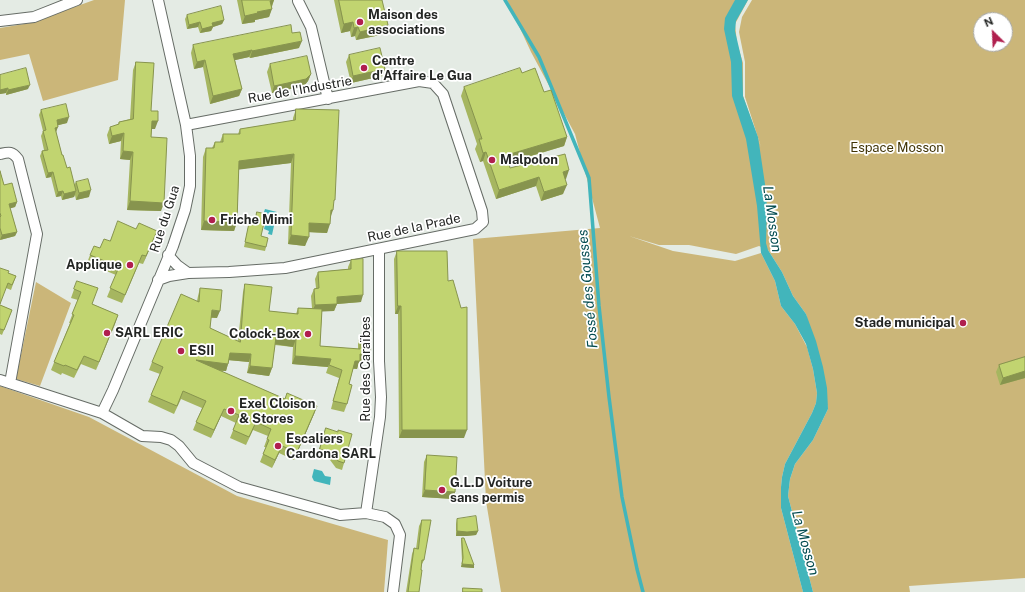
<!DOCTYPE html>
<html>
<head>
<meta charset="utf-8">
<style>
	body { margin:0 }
	#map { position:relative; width:1025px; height:592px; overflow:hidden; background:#e4ebe4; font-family:"Public Sans",sans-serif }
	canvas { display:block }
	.north { position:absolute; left:973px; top:12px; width:40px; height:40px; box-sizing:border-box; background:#fff; border:1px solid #a7a8a7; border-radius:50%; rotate:336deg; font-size:11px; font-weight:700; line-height:16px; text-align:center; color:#232523 }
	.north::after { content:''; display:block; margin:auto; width:14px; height:18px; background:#b01f4e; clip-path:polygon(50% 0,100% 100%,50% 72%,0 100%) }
</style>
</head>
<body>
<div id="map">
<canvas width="1025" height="592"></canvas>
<div class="north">N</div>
</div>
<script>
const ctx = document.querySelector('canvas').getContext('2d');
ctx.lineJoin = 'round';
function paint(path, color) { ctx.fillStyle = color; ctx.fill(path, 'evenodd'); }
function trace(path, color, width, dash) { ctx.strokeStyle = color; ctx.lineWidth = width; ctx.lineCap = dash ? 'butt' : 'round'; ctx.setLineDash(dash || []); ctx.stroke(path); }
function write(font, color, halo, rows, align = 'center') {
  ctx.font = font + ' "Public Sans",sans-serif'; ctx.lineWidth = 3.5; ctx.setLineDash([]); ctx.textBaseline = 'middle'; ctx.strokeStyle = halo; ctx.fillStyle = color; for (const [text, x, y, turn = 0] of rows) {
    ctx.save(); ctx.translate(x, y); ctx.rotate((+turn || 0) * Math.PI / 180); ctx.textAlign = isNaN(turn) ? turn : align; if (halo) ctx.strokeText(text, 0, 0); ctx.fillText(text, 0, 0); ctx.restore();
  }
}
paint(new Path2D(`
	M94,0H125L118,80L43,101L29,54L0,60V28L30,23Z
	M507,0H748L735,24L737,43L743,63V96L761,147L745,97V62L739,32L742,17L752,0H1025V578L909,586L910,592H813L788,496L790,479L795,464L813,440L828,409L806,314L793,296L782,272L768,250L759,246L736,254L689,245H659L629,236L673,251L735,261L761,253L775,281L781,306L795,324L807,347L813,369L817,393L816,403L812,413L785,464L782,477L781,487V508L803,592H501L486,501L473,239L600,228L575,134L531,52ZM981,20H1005V44H981Z
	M36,282L71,303L40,386L16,379Z
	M0,386L89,417L237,496L388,540L384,592H0Z`), '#cbb679');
paint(new Path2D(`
	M735,0H748L736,21L735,31L742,61L743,96L758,137L765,184L767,207L766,243L768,250L782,272L793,296L806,314L816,341L823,367L827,388L828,409L813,440L795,464L790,479L788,496L813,592H803L781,508V487L782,477L785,464L812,413L816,403L817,393L813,369L806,344L795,324L781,306L775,281L761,253L757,206L746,139L732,96L731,62L724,29L725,18Z
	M265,209L277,212L272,235L268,234L269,231L264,229L267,217L263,215Z
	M314,469L322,471L325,476L331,477L330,485L314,481L312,477Z`), '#42b5bb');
trace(new Path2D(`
	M505,0L539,57L589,178L599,306L609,397L622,497L637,569L643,592`), '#42b5bb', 3.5);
const street = new Path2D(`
	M298,1L311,27L328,99
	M0,21L34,17L77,0
	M0,154C9,152 12,151 18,159L37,234L10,383
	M168,255L177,265L188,273
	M158,280L169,276L188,273L229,272L285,268L475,229L483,222L482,211L443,94L433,83L419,81L186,125
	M0,380L102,413L142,436L161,437L171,440L179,446L193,463L239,487L340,515L366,513L385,517L395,524L400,535L393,592
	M102,413L113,390L173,246L185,210L190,186V156L186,125L158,0
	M366,513L380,417L381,397L379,361V249`);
trace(street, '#666c66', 12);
trace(street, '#fff', 10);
paint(new Path2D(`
	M237,0H274L269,17L255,20V22L242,24Z
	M334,0H382L385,34L356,40L355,36L351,37L350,31L341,33Z
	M187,15L224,20L222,24L213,27L211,31L200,33L198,27L187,29L185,19Z
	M292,33L299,48L250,58L249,57L235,60L242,89L239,96L210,104L203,67L194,69L191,53L193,45Z
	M349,55L385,69L382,76L351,83L346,62Z
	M136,62L151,111L155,129H152L151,137L161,211L127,210L130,160L120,159L121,141L109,144L107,135L110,127L118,125L119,122L130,119L133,70Z
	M270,64L311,74L308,81L304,86L272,93L267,72Z
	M522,73L544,92L567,137L564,146L509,163L510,168L566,179H565L563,194L541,201L536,186L496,199L483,161L480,162L475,149L477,144L461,96L464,87Z
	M0,75L28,89L6,95V93L0,94Z
	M296,109L333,203L327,233L309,232L305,246L288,244L291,163L239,169L237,222L234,231L201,230L203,157L206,148H212L215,142H220L223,134H238L240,129L293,121V118Z
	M41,110L67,123L58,125L56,132L62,155L67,168L74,185L76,182L89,197L76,200L75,195L74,197L62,200L61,196L56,197L51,177L46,178L40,156L42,151L44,150L41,136L43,131L39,115Z
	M0,171L4,185L17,202L15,207L10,208L17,232L15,236L0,240Z
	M257,212L261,236L266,247L265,251L244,247L249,223L250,218L255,220Z
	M136,229L157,231L143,264L139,263L122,303L107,297L116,275L87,263L90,255L110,241Z
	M397,251L448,281L464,438H399L398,314H395L394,259Z
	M351,260L361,302L337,304L334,311H322L320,346L358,349V341L361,334L368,362H359L357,369H353L349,384L347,404L344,412L331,409L339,378L326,373L328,367L292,364L293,347L275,345L272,368L269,376L247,373L249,362L229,360L226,371H220L285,399L317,406L314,414L294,460L279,453L272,468L260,462L266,447H264L268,436L253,430L246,445L230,438L236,423L221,416L211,438L193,430L202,408L181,399L174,414L148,402L160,374L149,370L152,362L197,301L198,296L200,288L217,318H211L210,328L238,341L243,292L245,284L269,311L296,314L298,308H312L311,296L314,289L316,288L315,279L318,272L348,269V267Z
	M8,273L16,276L11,290L6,288Z
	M77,281L92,304L118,315L96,370L81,364L74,378L62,373L61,375L51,370L70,323H69L78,300L71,298Z
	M0,305L12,310L2,335L0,334Z
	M1025,357V378L1000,385L996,372L999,365Z
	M326,428L344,463L342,470L336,468L330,460L317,456Z
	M427,455L455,492L453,499L422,497L424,462Z
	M457,519L478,531L476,535L466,536H456V524Z
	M422,520L424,560L421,566L419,592H406L412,554L414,548L416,549L419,526Z
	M462,538L474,565V568L461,567L462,561L461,540Z`), '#a6b660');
paint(new Path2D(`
	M274,0L271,8L270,1Z
	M272,9L269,17L255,20V22L242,24L245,16L257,12Z
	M224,20L222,24L213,27L211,31L200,33L202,29L212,23Z
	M200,22L198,27L187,29L189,25Z
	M353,22L350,31L341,33L344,24Z
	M388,25L385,34L356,40L360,32Z
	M358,27L355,36L351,37L354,28Z
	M302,41L299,48L250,58L252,51Z
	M252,50L249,57L231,61L233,54Z
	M205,60L203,67L194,69L197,62Z
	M385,69L382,76L351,83L353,76Z
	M311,74L308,81L304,86L272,93L274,86Z
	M30,85L28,89L6,95L8,90Z
	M8,88L6,93L0,94V90Z
	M242,89L239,96L210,104L213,96Z
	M69,117L67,123L55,126L57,120Z
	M152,121H158L155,129H149Z
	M58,127L56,132L55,128Z
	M124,133L121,141L109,144L112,136Z
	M567,137L564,146L503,164L507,155Z
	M123,151L133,152L130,160L120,159Z
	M486,152L483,161L480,162L483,153Z
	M294,154L291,163L236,170L239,161Z
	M569,170L566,179L559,181L563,172Z
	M53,172L51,177L46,178L48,173Z
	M539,177L536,186L496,199L499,190Z
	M567,185L563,194L541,201L544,192Z
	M91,190L89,197L76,200L79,193Z
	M63,191L61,196L56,197L58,192Z
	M76,191L74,197L62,200L64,194Z
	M130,201L164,203L161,211L127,210Z
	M17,202L15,207L8,209L9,204Z
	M331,210H333L330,219Z
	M204,221L237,222L234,231L201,230Z
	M309,223L330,224L327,233L306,232Z
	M157,231L154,239L143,264L146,256Z
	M17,232L15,236L0,240L2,235Z
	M291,235L309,237L305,246L288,244Z
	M363,295L361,302L337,304L334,311L312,312L315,305L337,297Z
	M398,306H401L398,314H395Z
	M212,310L220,311L217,318L209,317Z
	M118,315L115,324L96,370L99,362Z
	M276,337L296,339L293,347L274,344Z
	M230,353L251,354L249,362L227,360Z
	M360,354H370L368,362H359L357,369L352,368L355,361Z
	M295,356L331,359L328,367L292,364Z
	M196,360L228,364L226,371L193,368Z
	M250,366L272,368L269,376L247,373Z
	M1025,371V378L1000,385L1003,378Z
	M317,406L314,414L294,460L297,452Z
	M224,409L221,416L211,438L214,430Z
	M402,430H467L464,438H399Z
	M282,446L279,453L272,468L275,460Z
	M425,490L455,492L453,499L422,497Z
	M457,531H478L476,535L466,536H456Z
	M462,564L474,565V568L461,567Z`), '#87944e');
const building = new Path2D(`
	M242,0H274L270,1L272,9L257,12L258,13L245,16Z
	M339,0H382L388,25L360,32L358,27L354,28L353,22L344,24Z
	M221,6L224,20L212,23L213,26L202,29L200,22L189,25L187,15Z
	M291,25L292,33L300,32L302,41L252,51V50L233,54L242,89L213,96L205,60L197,62L193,45Z
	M380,48L385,69L353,76L349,55Z
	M307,56L311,74L306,79L274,86L270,64Z
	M136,62L154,63L151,111H158V121H152L151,137L167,138L164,203L130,201L133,152L123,151L124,133L112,136L110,127L119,124V122L133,119Z
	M26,68L30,85L8,90V88L0,90V75Z
	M520,68L522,73L535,68L544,92L551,90L567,137L507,155L510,168L565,154L569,170L563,172L567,185L544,192L539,177L499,190L486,152L483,153L479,139H482L464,87Z
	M66,104L69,117L57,120L58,127L55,128L62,155H63L67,168L70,167L76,191L64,194L63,191L58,192L53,172L48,173L42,151L48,150L43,131L46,130L41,110Z
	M296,109L339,110L335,200H334L333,210H331L330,224L309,223V237L291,235L294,154L239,161L237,222L204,221L206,148H214L215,142H223V134H240V129L295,120Z
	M0,171L4,185L12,183L17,202L9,204L17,232L2,235L0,228V217L1,216L0,213Z
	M88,179L91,190L79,193L76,182Z
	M257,212L266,214L261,236L268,238L266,247L245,242L250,218L255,220Z
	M118,221L136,229L139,223L157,231L146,256L142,255L125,295L110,288L119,267L90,255L94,246L100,248L104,239L110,241Z
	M397,251H447L448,281L453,280L461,308L467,307V430H402L401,306H398Z
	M363,259V295L337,297V304L315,305L314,289L319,288L318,272L351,269V260Z
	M0,268L9,271L8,273L16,276L12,285L8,283L0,304Z
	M77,281L98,288L92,304L118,315L99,362L84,356L77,370L65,365L64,366L54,362L74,315L72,314L81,292L74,289Z
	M245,284L272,287L269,311L298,314V308L322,309L320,346L360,349L361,334H370V354H360V361H355L349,384L352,385L347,404L333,401L342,370L329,365L331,359L295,356L296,339L276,337L272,368L250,366L251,354L230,353L228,364L196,360L285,399L287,393L317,406L297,452L282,446L275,460L263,454L269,440L267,439L271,429L256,422L249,437L233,430L239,415L224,409L214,430L196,422L206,401L183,391L177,406L151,395L163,367L152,362L181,294L199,302L200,288L222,290L220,311L212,310L210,328L240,342Z
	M0,305L12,310L4,330L0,329Z
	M1025,357V371L1003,378L999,365Z
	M326,428L338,432V430L352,434L344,463L338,461L333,453L320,449Z
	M427,455L457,457L455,492L425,490Z
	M476,516L478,531L467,532L457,531V519Z
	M422,520H431L424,560H422L421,570H422L419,592H408L414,548L418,549Z
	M462,538H464L474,565L462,564L463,558Z
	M463,588L482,589V592H463Z`);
paint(building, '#c1d470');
trace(building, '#87944e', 1);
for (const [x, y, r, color] of [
	[360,22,4,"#b01f4e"],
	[364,68,4,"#b01f4e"],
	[492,160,4,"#b01f4e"],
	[212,220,4,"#b01f4e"],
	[130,265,4,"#b01f4e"],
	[963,323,4,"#b01f4e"],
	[107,333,4,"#b01f4e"],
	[308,334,4,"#b01f4e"],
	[181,351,4,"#b01f4e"],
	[231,411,4,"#b01f4e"],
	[278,446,4,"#b01f4e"],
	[442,490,4,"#b01f4e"]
]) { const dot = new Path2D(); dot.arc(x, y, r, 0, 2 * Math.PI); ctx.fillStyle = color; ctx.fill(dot); trace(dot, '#fff', 1.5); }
write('bold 13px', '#232523', '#fff', [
	["Maison des",368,15],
	["associations",368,30],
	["Centre",372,61],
	["d'Affaire Le Gua",372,76],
	["Malpolon",500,160],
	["Friche Mimi",220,220],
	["Applique",122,265,"right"],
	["Stade municipal",955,323,"right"],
	["SARL ERIC",115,333],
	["Colock-Box",300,334,"right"],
	["ESII",189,351],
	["Exel Cloison",239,404],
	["& Stores",239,419],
	["Escaliers",286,439],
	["Cardona SARL",286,454],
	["G.L.D Voiture",450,483],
	["sans permis",450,498]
], 'left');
write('13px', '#232523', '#fff', [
	["Rue de l'Industrie",300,90,-10],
	["Rue du Gua",165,219,-72],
	["Rue de la Prade",414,228,-12],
	["Rue des Caraïbes",366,369,-90]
]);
write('13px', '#413406', '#fff', [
	["Espace Mosson",897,148]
]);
write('italic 14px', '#034b4f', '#fff', [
	["La Mosson",772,219,82],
	["Fossé des Gousses",588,289,-95],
	["La Mosson",805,543,74]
]);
</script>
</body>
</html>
